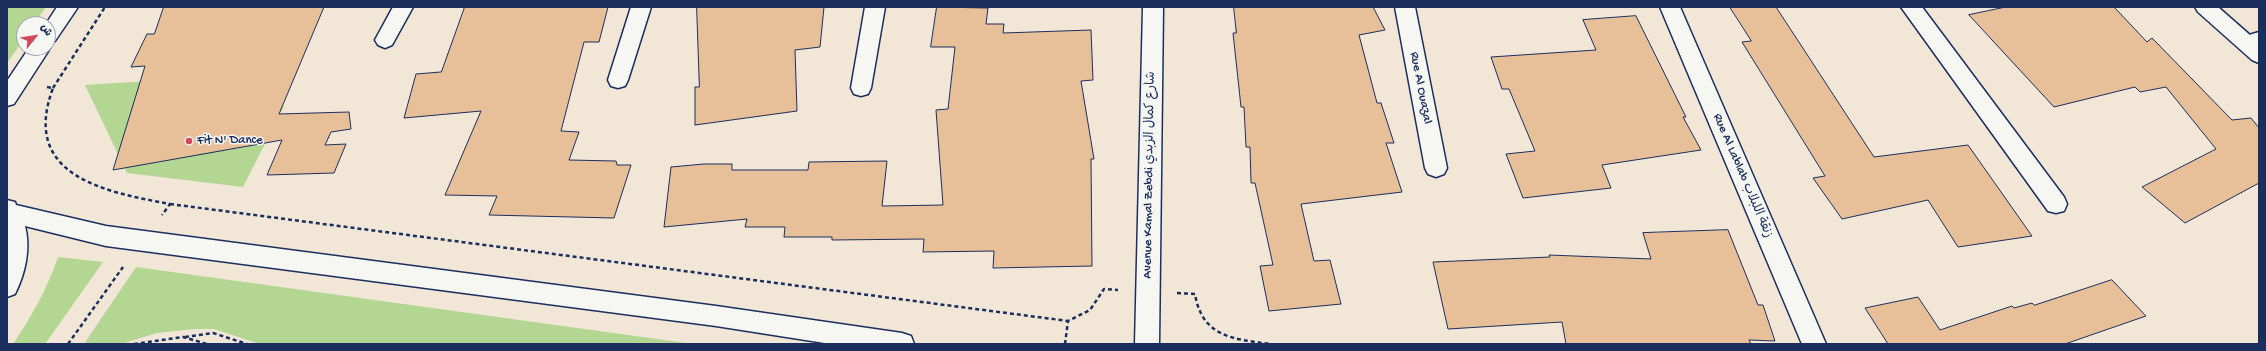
<!DOCTYPE html>
<html>
<head>
<meta charset="utf-8">
<style>
	body { margin:0 }
	#map { position:relative; width:2266px; height:351px; overflow:hidden; background:#f2e6d7; font-family:"Gochi Hand","Playpen Sans Arabic",sans-serif }
	canvas { display:block }
	.frame { position:absolute; inset:0; border:8px solid #1b2f5e; pointer-events:none }
	.north { position:absolute; left:16px; top:16px; width:40px; height:40px; box-sizing:border-box; background:#f6f6f2; border:1px solid #9ea6b7; border-radius:50%; rotate:60deg; font-size:11px; font-weight:700; line-height:16px; text-align:center; color:#1b2f5e }
	.north::after { content:''; display:block; margin:auto; width:14px; height:18px; background:#d1495b; clip-path:polygon(50% 0,100% 100%,50% 72%,0 100%) }
</style>
</head>
<body>
<div id="map">
<canvas width="2266" height="351"></canvas>
<div class="frame"></div>
<div class="north">ش</div>
</div>
<script>
const ctx = document.querySelector('canvas').getContext('2d');
ctx.lineJoin = 'round';
function paint(path, color) { ctx.fillStyle = color; ctx.fill(path, 'evenodd'); }
function trace(path, color, width, dash) { ctx.strokeStyle = color; ctx.lineWidth = width; ctx.lineCap = dash ? 'butt' : 'round'; ctx.setLineDash(dash || []); ctx.stroke(path); }
function write(font, color, halo, rows, align = 'center') {
  ctx.font = font + ' "Gochi Hand","Playpen Sans Arabic",sans-serif'; ctx.lineWidth = 3; ctx.setLineDash([]); ctx.textBaseline = 'middle'; ctx.strokeStyle = halo; ctx.fillStyle = color; for (const [text, x, y, turn = 0] of rows) {
    ctx.save(); ctx.translate(x, y); ctx.rotate((+turn || 0) * Math.PI / 180); ctx.textAlign = isNaN(turn) ? turn : align; if (halo) ctx.strokeText(text, 0, 0); ctx.fillText(text, 0, 0); ctx.restore();
  }
}
paint(new Path2D(`
	M7,7H46L34,24H24V39L7,63Z
	M212,77L223,109L284,106L243,187L127,173L85,85Z
	M58,257L103,262L45,344H13C32,316 47,289 58,257Z
	M136,267L693,344H260L214,329H195L157,333L121,344H84Z`), '#b3d792');
const building = new Path2D(`
	M164,7H324L279,114L349,112L351,129L331,132L325,145L346,144L334,173L267,175L282,140L113,170L145,66L131,67L147,34H154Z
	M465,7H608L599,42H584L561,131L579,132L569,160L616,161L617,165H631L614,218L489,215L497,196L445,195L481,111L404,118L416,74L441,72Z
	M697,7H824L820,47L795,50L797,111L695,125V87H699Z
	M937,7L988,8L986,24H1004L1003,33L1091,30L1093,80L1081,81L1094,159H1091L1092,266L993,268L994,251L923,252L924,239L832,240V237H784L785,227H745L747,219L664,227L671,167L704,164H732V170H808L809,162L887,161L882,206L943,205L936,110L948,109L955,47H931Z
	M1234,7H1373L1385,30L1359,35L1377,103H1381L1394,143H1386L1402,192L1301,204L1314,261L1330,260L1341,304L1269,311L1260,266L1273,265L1255,183H1251L1250,147H1246L1244,107H1241L1233,33H1236Z
	M1730,7H1776L1874,157L1968,145L2032,236L1958,247L1928,200L1842,219L1813,178L1825,176L1742,42L1751,41Z
	M2006,7H2114L2147,42L2152,38L2232,120L2251,118L2259,128V183L2185,223L2142,187L2216,149L2166,87L2140,92L2135,87L2054,107L1969,15Z
	M1636,16L1686,117H1683L1701,150L1602,165L1611,188L1523,198L1506,154L1535,151L1509,89H1502L1491,57L1596,50L1583,20Z
	M1728,230L1758,305H1763L1775,341L1749,340L1751,344H1566L1562,322L1448,329L1433,262L1550,257L1549,255L1651,259L1643,233Z
	M2112,280L2146,316L2065,344H1888L1865,308L1918,297L1940,330L2012,306L2014,308L2032,303L2034,305Z`);
paint(building, '#e7bf98');
trace(building, '#1b2f5e', 1);
const service = new Path2D(`
	M2259,32V43L2244,48L2239,46L2237,42L2239,38Z`);
const minor = new Path2D(`
	M393,7H413L392,45L385,48L378,45L375,40Z
	M631,7H651L628,80L625,86L618,88L611,86L608,80Z
	M865,7H885L871,88L868,94L861,96L854,94L851,88Z
	M1395,7H1415L1447,168L1444,174L1436,177L1428,174L1425,168Z
	M1660,7H1680L1826,344H1802Z
	M1901,7H1922L2064,197L2067,204L2064,211L2056,213L2048,211Z`);
const tertiary = new Path2D(`
	M1143,7H1163L1159,344H1135Z
	M2195,7H2218L2259,43V63L2252,60L2198,12Z`);
const primary = new Path2D(`
	M57,7H78L55,41L48,44V24H46Z
	M48,44L50,48L47,53L14,104L7,106V81L29,48H48Z
	M7,200L15,202L16,205L106,226L716,306L902,333L911,336L914,344H831L716,326L106,246L25,226C31,249 25,274 15,294L7,297Z`);
trace(service, '#1b2f5e', 3);
trace(minor, '#1b2f5e', 3);
trace(tertiary, '#1b2f5e', 3);
trace(primary, '#1b2f5e', 3);
trace(new Path2D(`
	M47,87L53,88C20,176 105,192 170,204L162,215
	M53,88L105,7
	M170,204L1068,321
	M1177,293L1195,294C1202,337 1233,339 1270,344
	M185,337L213,333L247,344
	M68,344L123,267
	M134,344L183,337L207,344
	M1065,344L1068,321L1090,310L1104,289L1118,290`), '#1b2f5e', 2.5, [4, 3]);
paint(service, '#f6f6f2');
paint(minor, '#f6f6f2');
paint(tertiary, '#f6f6f2');
paint(primary, '#f6f6f2');
for (const [x, y, r, color] of [
	[189,141,4,"#d1495b"]
]) { const dot = new Path2D(); dot.arc(x, y, r, 0, 2 * Math.PI); ctx.fillStyle = color; ctx.fill(dot); trace(dot, '#f6f6f2', 1.5); }
write('13px', '#1b2f5e', '#f6f6f2', [
	["Rue Al Ouazal",1420,88,79],
	["Avenue Kamal Zebdi شارع كمال الزبدي",1150,175,-89],
	["Rue Al Lablab زنقة اللبلاب",1742,176,67]
]);
write('13px', '#1b2f5e', '#f6f6f2', [
	["Fit N' Dance",197,141]
], 'left');
</script>
</body>
</html>
